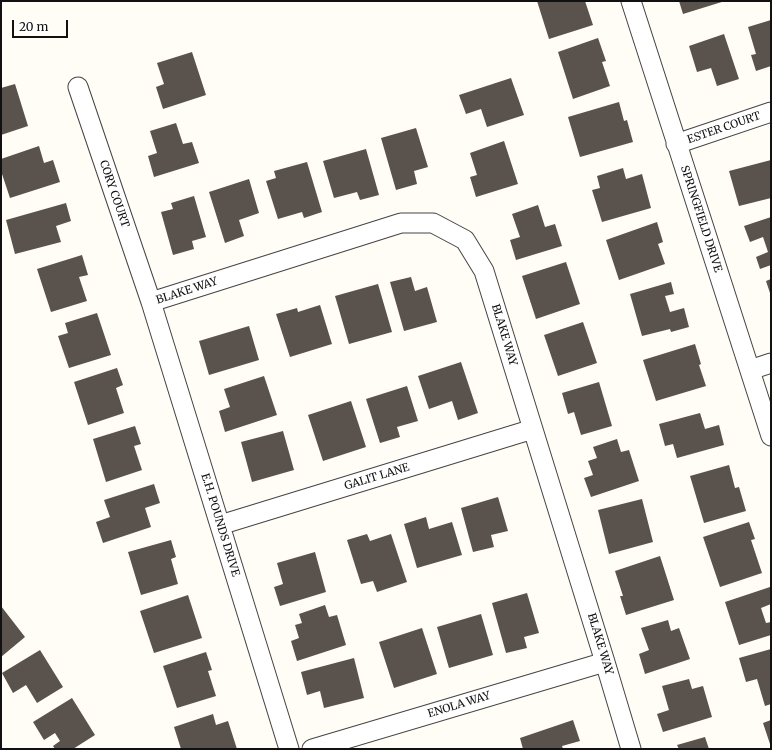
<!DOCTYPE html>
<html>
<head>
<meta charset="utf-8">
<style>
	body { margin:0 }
	#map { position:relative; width:772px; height:750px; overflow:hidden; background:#fffdf5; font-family:Merriweather,serif }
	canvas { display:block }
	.frame { position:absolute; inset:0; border:2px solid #111; pointer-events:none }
	.scale { position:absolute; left:12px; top:20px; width:56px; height:18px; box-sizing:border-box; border:2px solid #111; border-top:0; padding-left:5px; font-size:12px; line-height:14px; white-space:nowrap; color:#111; -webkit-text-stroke:3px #fff; paint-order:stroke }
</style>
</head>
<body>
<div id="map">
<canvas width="772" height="750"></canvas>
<div class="frame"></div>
<div class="scale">20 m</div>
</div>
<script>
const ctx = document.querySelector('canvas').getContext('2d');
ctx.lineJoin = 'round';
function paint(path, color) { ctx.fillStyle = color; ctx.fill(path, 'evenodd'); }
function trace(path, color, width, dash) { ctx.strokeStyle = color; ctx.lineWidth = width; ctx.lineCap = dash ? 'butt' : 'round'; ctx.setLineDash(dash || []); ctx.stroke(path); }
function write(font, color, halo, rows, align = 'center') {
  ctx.font = font + ' Merriweather,serif'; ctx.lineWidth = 4; ctx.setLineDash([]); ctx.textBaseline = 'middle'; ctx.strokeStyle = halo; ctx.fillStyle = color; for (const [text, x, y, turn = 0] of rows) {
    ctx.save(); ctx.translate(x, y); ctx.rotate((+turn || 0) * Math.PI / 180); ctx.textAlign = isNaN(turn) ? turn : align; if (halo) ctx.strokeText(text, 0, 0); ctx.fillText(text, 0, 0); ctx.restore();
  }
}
paint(new Path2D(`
	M537,1H585L593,25L549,39Z
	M679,1H725L683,14Z
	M771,20V66L756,71L751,55L756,54L748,27Z
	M724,34L739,79L717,86L711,68L697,72L689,46Z
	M598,38L606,61L602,62L610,86L573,99L558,52Z
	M192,52L206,95L163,109L156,87L164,84L157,63Z
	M511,78L524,115L487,127L481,109L466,114L459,95Z
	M15,84L28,126L1,135V88Z
	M619,102L624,121L627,120L633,142L580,157L568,117Z
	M176,123L183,144L192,142L199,163L154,177L148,156L157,153L150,131Z
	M416,128L428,167L414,171L417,184L396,190L381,138Z
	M504,141L518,184L476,197L470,177L477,175L470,153Z
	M39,146L44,163L53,160L60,182L10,198L1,171V159Z
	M366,149L379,195L360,200L357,192L334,198L323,161Z
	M771,160V198L739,206L729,171Z
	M307,162L322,212L304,218L302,212L278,219L266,181L276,178L274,171Z
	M623,168L626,179L642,174L651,208L602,222L592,190L600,188L597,176Z
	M249,179L259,213L239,220L244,236L225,243L209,192Z
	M194,196L206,237L192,241L194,249L173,255L161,212L173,209L171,203Z
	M66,203L71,221L56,226L61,242L15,254L6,220Z
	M538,205L545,227L555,224L562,246L516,260L510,240L520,237L512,214Z
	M771,217V265L760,269L756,257L768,252L763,237L750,242L744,226Z
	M657,222L663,242L658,244L665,264L619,280L606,240Z
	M82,255L88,275L79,277L87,301L51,312L37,269Z
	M566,262L580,304L536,319L522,276Z
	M411,277L415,291L427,287L437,322L404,331L390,282Z
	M771,279V296L766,281Z
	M671,282L674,294L665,296L670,312L684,308L689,327L671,332L670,329L642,336L630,294Z
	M378,284L392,332L349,344L335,296Z
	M320,305L332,344L290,357L276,314L297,308L298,312Z
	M97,313L111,355L69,368L58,336L68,333L65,323Z
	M583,322L597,363L558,376L544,335Z
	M249,326L259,360L209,375L199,341Z
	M695,344L701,364L699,365L706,386L656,401L643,360Z
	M461,362L478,413L458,420L452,401L429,409L418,376Z
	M117,368L123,385L116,388L124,413L88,425L74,382Z
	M264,376L277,415L225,432L219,411L230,407L224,389Z
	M599,382L612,426L581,435L574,412L568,414L562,393Z
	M407,386L418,421L397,427L400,437L380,443L366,399Z
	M351,401L366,447L323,461L308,415Z
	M700,413L705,429L719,425L724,445L677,458L673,444L665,446L659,424Z
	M135,426L141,444L134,446L142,470L106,482L93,439Z
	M283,431L294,470L252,482L241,442Z
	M617,439L621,452L629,450L639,481L591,497L584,478L593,475L588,461L597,458L593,447Z
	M729,465L735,488L739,487L746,511L704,523L690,476Z
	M154,484L160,503L145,508L151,527L103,543L96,522L110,517L104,500Z
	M498,497L508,531L491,535L494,547L473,552L461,508Z
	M642,499L653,542L609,554L598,510Z
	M426,517L429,529L452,522L462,555L417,568L404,524Z
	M749,522L755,539L751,540L762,573L720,587L703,537Z
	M367,534L370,541L391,534L407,582L377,592L373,581L361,584L347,540Z
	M171,540L176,557L171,559L178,584L141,595L128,552Z
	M315,552L326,592L280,606L274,587L283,584L277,563Z
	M660,556L674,600L626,615L620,596H623L615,571Z
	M770,587L771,604L761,608L766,623L771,622V635L739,645L725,602Z
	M527,593L539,633L524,637L527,648L506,653L492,603Z
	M188,595L202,638L154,653L140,611Z
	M325,605L329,617L337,615L346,645L297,661L291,641L299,638L295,625L302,623L299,614Z
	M1,606L25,637L1,657Z
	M481,614L493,655L449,668L437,627Z
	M668,620L671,631L679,628L690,659L645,674L639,654L649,650L641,628Z
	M422,628L437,674L394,688L379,642Z
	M771,649V704L765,706L757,679L746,682L739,658Z
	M40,650L63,687L37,703L26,685L13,693L2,673Z
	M206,652L212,670L208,671L216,696L177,708L163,666Z
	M354,658L364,698L324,708L320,691L307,695L301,672Z
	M689,679L692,689L703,686L712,717L663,732L657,714L669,710L662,686Z
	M72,698L95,735L73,749H55L53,746L60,741L55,733L44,740L33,722Z
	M213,714L216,725L228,721L237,749H181L174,727Z
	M573,720L580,741L562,746L563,749H523L520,738Z
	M771,720V747L763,723Z
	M705,737L709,749H679L677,745Z`), '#5a524d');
const minor = new Path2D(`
	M631,1L771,436
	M78,87L151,302L289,749
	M676,144L771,112
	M151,302L401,223H433L465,240L484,271L605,662L631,749
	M750,370L771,363
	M220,525L533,429
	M312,749L605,662`);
trace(minor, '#444', 21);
trace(minor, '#fff', 19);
write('11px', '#111', '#fff', [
	["ESTER COURT",724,128,-19],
	["CORY COURT",114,194,71],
	["SPRINGFIELD DRIVE",701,219,72],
	["BLAKE WAY",187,291,-18],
	["BLAKE WAY",504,335,73],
	["GALIT LANE",377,477,-17],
	["E.H. POUNDS DRIVE",220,525,73],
	["BLAKE WAY",600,644,73],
	["ENOLA WAY",459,705,-17]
]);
</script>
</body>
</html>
